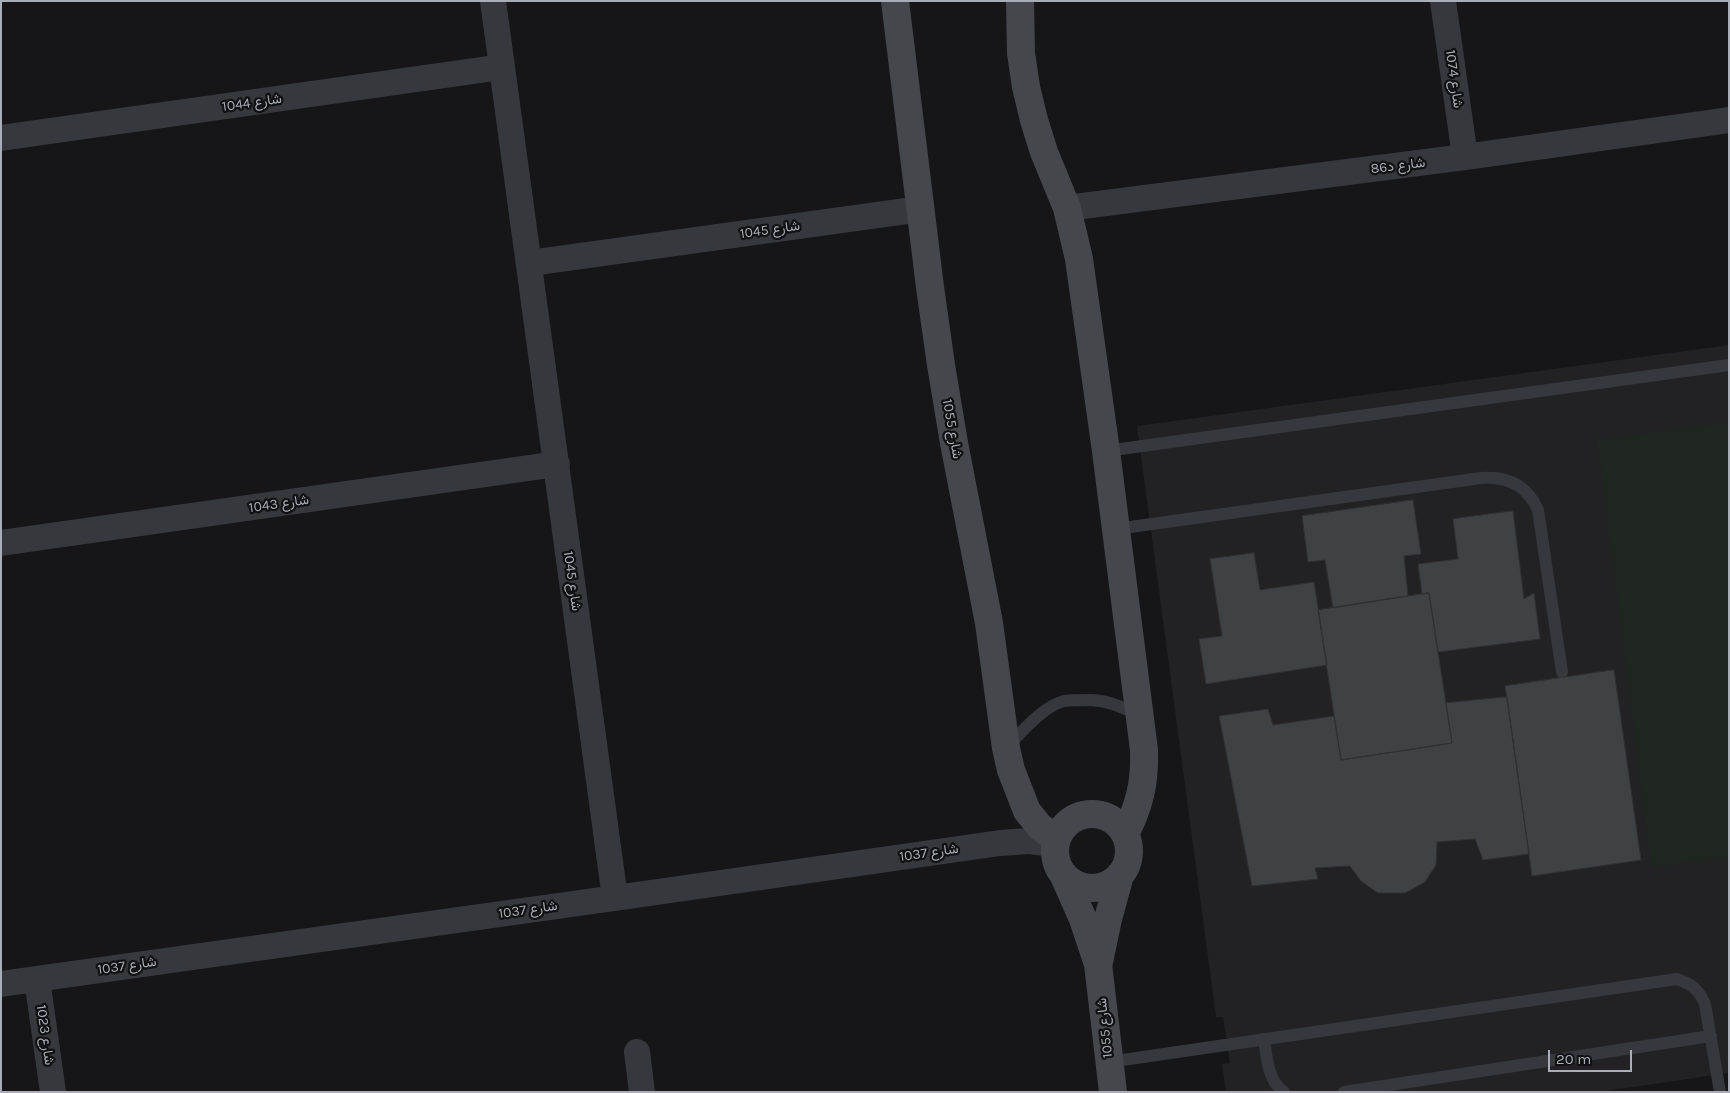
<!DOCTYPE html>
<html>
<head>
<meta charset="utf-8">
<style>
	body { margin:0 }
	#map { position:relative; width:1730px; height:1093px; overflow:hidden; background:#161618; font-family:Karla,sans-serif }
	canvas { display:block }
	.frame { position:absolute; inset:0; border:2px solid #a8adb8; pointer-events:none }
	.scale { position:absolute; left:1548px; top:1050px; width:84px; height:22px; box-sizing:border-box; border:2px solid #a8adb8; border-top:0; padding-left:6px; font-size:15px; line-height:18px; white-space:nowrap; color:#a8adb8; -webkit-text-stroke:4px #111113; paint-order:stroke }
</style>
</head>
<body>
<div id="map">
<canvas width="1730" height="1093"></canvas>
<div class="frame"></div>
<div class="scale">20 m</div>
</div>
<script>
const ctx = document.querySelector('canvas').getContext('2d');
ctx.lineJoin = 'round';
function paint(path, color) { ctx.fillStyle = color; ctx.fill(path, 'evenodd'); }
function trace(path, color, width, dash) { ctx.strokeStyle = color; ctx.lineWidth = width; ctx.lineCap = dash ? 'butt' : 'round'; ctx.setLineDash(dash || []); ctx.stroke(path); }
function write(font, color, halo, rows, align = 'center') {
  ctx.font = font + ' Karla,Vazirmatn,sans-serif'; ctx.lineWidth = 4.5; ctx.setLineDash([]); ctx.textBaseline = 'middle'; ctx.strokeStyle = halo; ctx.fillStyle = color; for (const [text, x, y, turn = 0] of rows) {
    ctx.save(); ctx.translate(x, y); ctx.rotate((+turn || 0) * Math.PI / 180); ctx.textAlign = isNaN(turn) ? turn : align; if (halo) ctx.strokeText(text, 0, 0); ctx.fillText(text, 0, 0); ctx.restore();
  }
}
paint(new Path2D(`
	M1729,345V1073L1599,1092H1226L1222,1064L1230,1063L1223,1017H1216L1137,426Z`), '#222225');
paint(new Path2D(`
	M1729,422V858L1651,867L1597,440Z`), '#1e261f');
const building = new Path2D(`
	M1413,500L1421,554L1404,556L1408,596L1333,608L1325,560L1308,562L1302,516Z
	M1513,511L1524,599L1534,593L1540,639L1438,652L1429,593L1422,594L1418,564L1458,559L1453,519Z
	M1254,553L1260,590L1314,582L1327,665L1206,684L1199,639L1222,636L1210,559Z
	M1429,593L1452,743L1341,760L1318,610Z
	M1614,670L1641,860L1532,876L1505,686Z
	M1507,697L1529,854L1483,860L1475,839L1437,842L1436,865L1425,882L1405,893H1378L1361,881L1350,866L1315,868L1318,879L1252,886L1219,716L1268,709L1273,725L1334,716L1341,760L1452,743L1446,703Z`);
paint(building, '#404145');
trace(building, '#303034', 1);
trace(new Path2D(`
	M1106,451L1729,365
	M1116,529L1481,478C1507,476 1527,485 1538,510L1562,672
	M1006,748C1021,733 1043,706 1064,701C1072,700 1082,700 1091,700C1109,701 1123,706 1138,716
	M1264,1039C1267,1057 1267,1080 1284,1092
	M1109,1062L1677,979C1692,984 1699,990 1705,1004L1720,1092
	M1344,1092L1711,1036`), '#37383d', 12);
trace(new Path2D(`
	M493,1L615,898
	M1443,1L1465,157
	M1,138L502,67
	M1067,208L1465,157L1729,120
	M530,263L921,209
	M1,543L557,464
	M37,979L53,1092
	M1,984L615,898L1000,843L1029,841L1055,844
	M637,1052L642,1092`), '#37383d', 26);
trace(new Path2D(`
	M895,1L930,287L941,365L954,443L989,623L1006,748L1011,770L1027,811L1040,827L1057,839
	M1020,1L1021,53L1026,87L1034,120L1044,152L1067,208L1079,259L1106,451L1144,750C1145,782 1140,805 1125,834
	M1055 851a37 37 0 1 1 74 0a37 37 0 1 1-74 0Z
	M1064,876L1083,919L1098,964L1113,1092
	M1099,962L1108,919L1120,875`), '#45474d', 28);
write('14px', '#a8adb8', '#111113', [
	["شارع 1074",1454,79,82],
	["شارع 1044",252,103,-8],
	["شارع د86",1398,166,-7],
	["شارع 1045",770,230,-8],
	["شارع 1055",952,429,80],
	["شارع 1043",279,504,-8],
	["شارع 1045",572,581,82],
	["شارع 1037",929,853,-8],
	["شارع 1037",528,910,-8],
	["شارع 1037",127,966,-8],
	["شارع 1055",1105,1028,-96],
	["شارع 1023",45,1035,82]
]);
</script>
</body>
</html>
